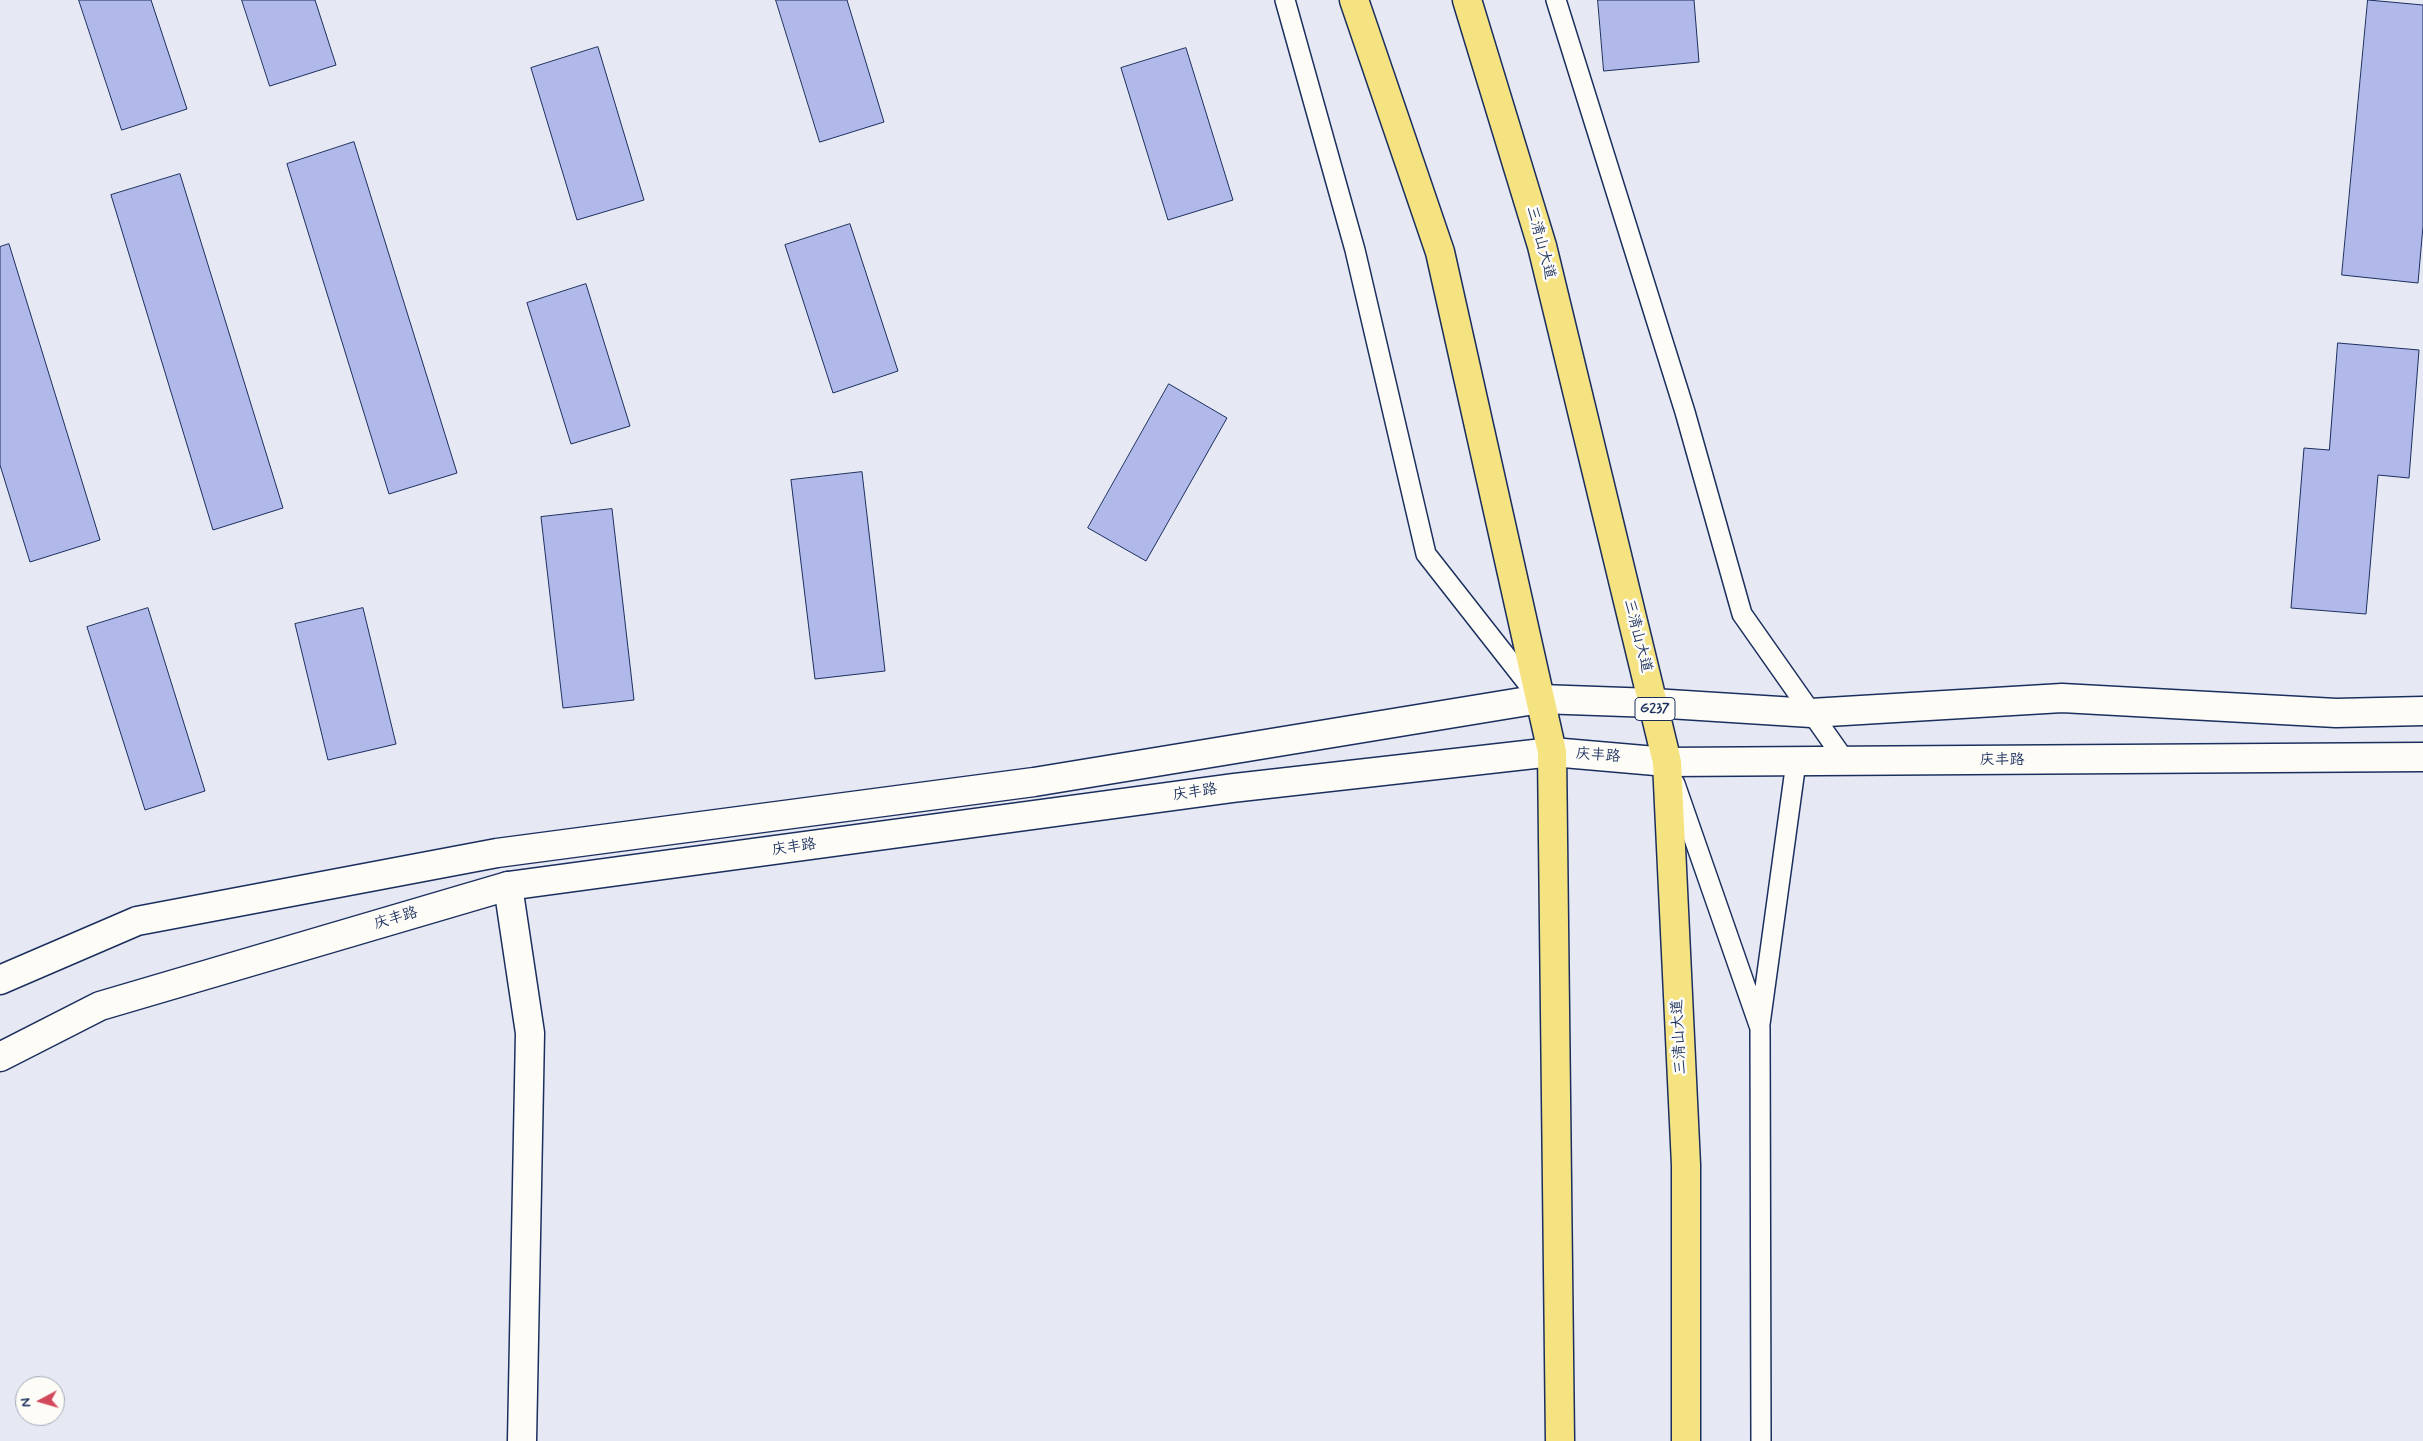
<!DOCTYPE html>
<html>
<head>
<meta charset="utf-8">
<style>
	body { margin:0 }
	#map { position:relative; width:2423px; height:1441px; overflow:hidden; background:#e6e8f3; font-family:Mynerve,sans-serif }
	canvas { display:block }
	.north { position:absolute; left:15px; top:1376px; width:50px; height:50px; box-sizing:border-box; background:#fdfcf7; border:1px solid #a3aaba; border-radius:50%; rotate:264deg; font-size:14px; font-weight:700; line-height:20px; text-align:center; color:#1b2f5e }
	.north::after { content:''; display:block; margin:auto; width:18px; height:22px; background:#d1495b; clip-path:polygon(50% 0,100% 100%,50% 72%,0 100%) }
</style>
</head>
<body>
<div id="map">
<canvas width="2423" height="1441"></canvas>
<div class="north">N</div>
</div>
<script>
const ctx = document.querySelector('canvas').getContext('2d');
ctx.lineJoin = 'round';
function paint(path, color) { ctx.fillStyle = color; ctx.fill(path, 'evenodd'); }
function trace(path, color, width, dash) { ctx.strokeStyle = color; ctx.lineWidth = width; ctx.lineCap = dash ? 'butt' : 'round'; ctx.setLineDash(dash || []); ctx.stroke(path); }
function write(font, color, halo, rows, align = 'center') {
  ctx.font = font + ' Mynerve,"LXGW WenKai TC",sans-serif'; ctx.lineWidth = 5; ctx.setLineDash([]); ctx.textBaseline = 'middle'; ctx.strokeStyle = halo; ctx.fillStyle = color; for (const [text, x, y, turn = 0] of rows) {
    ctx.save(); ctx.translate(x, y); ctx.rotate((+turn || 0) * Math.PI / 180); ctx.textAlign = isNaN(turn) ? turn : align; if (halo) ctx.strokeText(text, 0, 0); ctx.fillText(text, 0, 0); ctx.restore();
  }
}
const building = new Path2D(`
	M79,0H151L187,109L122,130Z
	M242,0H315L336,65L270,86Z
	M776,0H847L884,122L820,142Z
	M1598,0H1694L1699,62L1604,71Z
	M2368,0L2423,5V226L2418,283L2342,275Z
	M598,47L644,200L577,220L531,68Z
	M1186,48L1233,200L1168,220L1121,68Z
	M354,142L457,473L389,494L287,164Z
	M180,174L283,508L213,530L111,195Z
	M850,224L898,371L833,393L785,245Z
	M9,244L100,540L30,562L0,465V247Z
	M586,284L630,426L571,444L527,303Z
	M2338,343L2419,350L2409,478L2378,475L2366,614L2291,608L2304,448L2329,450Z
	M1169,384L1227,418L1146,561L1088,528Z
	M862,472L885,671L815,679L791,480Z
	M612,509L634,700L563,708L541,517Z
	M148,608L205,791L145,810L87,627Z
	M363,608L396,744L328,760L295,624Z`);
paint(building, '#b0b9ea');
trace(building, '#1b2f5e', 1);
const lane = new Path2D(`
	M1285,0L1355,250L1426,554L1535,693
	M1556,0L1685,412L1742,614L1846,762
	M1675,784L1760,1028L1761,1441
	M1760,1024L1796,762`);
const street = new Path2D(`
	M508,886L530,1033L522,1441`);
const secondary = new Path2D(`
	M0,980L137,921L497,853L1034,782L1540,699L1653,703L1811,713L2062,698L2336,713L2423,711
	M0,1057L100,1006L508,886L1233,788L1552,752L1667,762L2423,757`);
const highway = new Path2D(`
	M1354,0L1440,252L1552,752L1560,1441
	M1467,0L1542,246L1667,762L1686,1165V1441`);
trace(lane, '#1b2f5e', 22);
trace(street, '#1b2f5e', 31);
trace(secondary, '#1b2f5e', 31);
trace(highway, '#1b2f5e', 31);
trace(lane, '#fdfcf7', 19);
trace(street, '#fdfcf7', 28);
trace(secondary, '#fdfcf7', 28);
trace(highway, '#f5e382', 28);
for (const [x, y, w] of [
	[1655,709,40]
]) { const box = new Path2D(); box.roundRect(x - w / 2, y - 11.5, w, 23, 4); ctx.fillStyle = '#fdfcf7'; ctx.fill(box); trace(box, '#1b2f5e', 1); }
write('bold 14px', '#1b2f5e', null, [
	["G237",1655,709]
]);
write('15px', '#1b2f5e', '#fdfcf7', [
	["三清山大道",1540,243,75],
	["三清山大道",1637,636,76],
	["庆丰路",1598,756,5],
	["庆丰路",2002,761],
	["庆丰路",1195,793,-8],
	["庆丰路",794,848,-8],
	["庆丰路",396,919,-16],
	["三清山大道",1680,1037,-93]
]);
</script>
</body>
</html>
